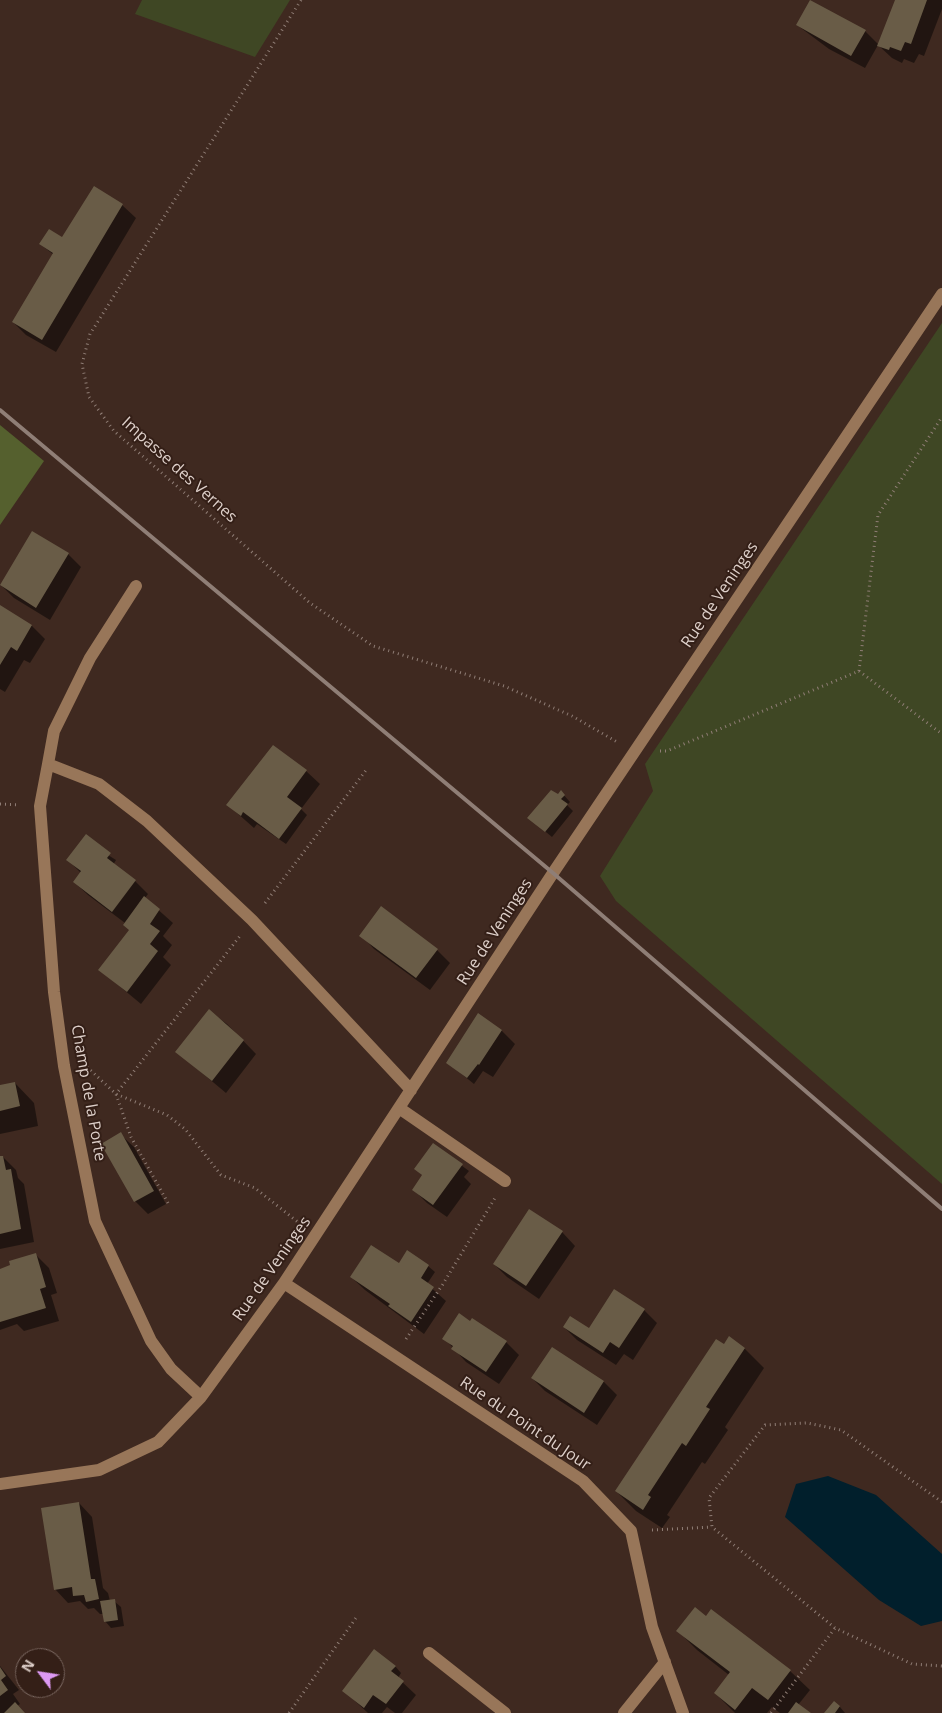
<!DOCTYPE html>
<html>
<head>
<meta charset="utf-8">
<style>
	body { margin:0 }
	#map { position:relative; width:942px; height:1713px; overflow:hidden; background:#3f2920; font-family:"Open Sans",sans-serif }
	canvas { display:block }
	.north { position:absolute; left:15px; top:1648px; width:50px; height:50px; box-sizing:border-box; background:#341f17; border:1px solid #78655e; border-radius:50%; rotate:301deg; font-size:14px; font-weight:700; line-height:20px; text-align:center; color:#ddcfc9 }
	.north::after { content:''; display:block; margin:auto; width:18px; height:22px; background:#dd99f3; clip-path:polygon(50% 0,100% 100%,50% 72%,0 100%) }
</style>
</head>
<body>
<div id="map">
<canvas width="942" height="1713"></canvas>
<div class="north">N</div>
</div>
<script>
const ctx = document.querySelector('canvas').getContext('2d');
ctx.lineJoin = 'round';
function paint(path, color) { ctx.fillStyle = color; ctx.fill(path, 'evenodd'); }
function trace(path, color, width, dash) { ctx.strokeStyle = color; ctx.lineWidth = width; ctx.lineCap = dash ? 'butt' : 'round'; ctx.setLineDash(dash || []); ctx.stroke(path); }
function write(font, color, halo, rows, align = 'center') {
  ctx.font = font + ' "Open Sans",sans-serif'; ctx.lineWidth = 4; ctx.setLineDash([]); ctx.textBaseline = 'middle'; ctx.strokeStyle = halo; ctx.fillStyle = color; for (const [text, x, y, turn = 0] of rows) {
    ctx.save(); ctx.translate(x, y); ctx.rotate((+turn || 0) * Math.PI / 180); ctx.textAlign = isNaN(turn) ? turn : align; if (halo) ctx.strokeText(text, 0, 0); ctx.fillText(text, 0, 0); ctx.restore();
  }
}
paint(new Path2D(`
	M142,0H290L255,57L135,14Z
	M942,323V1184L616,901L600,876L653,791L645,764Z`), '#3f4724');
paint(new Path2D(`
	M0,425L44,461L0,525Z`), '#55602e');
paint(new Path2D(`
	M828,1476L876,1495L942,1554V1621L921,1626L879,1600L785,1517L796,1484Z`), '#011f2c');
paint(new Path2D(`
	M896,0H942V9L924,56L919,54L914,63L904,59L902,63L892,58L878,45L865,68L829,49L797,25L865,31L879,45Z
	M122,205L136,218L56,352L26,335L13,322L54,255L40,244L61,238Z
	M33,533L68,554L81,567L50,620L14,598L1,585Z
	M0,607L32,626L45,639L30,663L24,660L5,692L0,689Z
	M273,747L306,771L320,784L301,809L307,815L286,844L257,824L254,828L228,805Z
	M561,792L570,802L567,805L573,811L552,837L529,818Z
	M108,855L116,860L113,865L135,881L148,894L145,898L173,923L163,936L172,945L163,957L171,965L141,1004L100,970L130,931L125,923L88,895L74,882L81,873L68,860Z
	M361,935L437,950L450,963L430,990L374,949Z
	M209,1011L227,1024L256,1054L226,1093L177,1052Z
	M479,1015L502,1031L515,1044L493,1077L483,1071L474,1084L448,1063Z
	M15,1083L34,1103L38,1126L0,1134V1086Z
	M120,1134L134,1147L166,1204L148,1214L135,1201Z
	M434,1145L469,1171L464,1177L471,1184L447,1217L427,1203L414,1190L423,1176L416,1169Z
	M3,1157L16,1170L18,1178L24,1184L34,1242L0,1249V1158Z
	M562,1232L575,1246L539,1299L507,1277L494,1264Z
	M36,1255L49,1268L57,1293L51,1295L59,1321L24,1331L17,1324L0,1330V1270Z
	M399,1265L428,1266L435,1272L427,1284L446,1301L424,1334L365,1290L351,1277Z
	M644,1310L657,1323L633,1360L624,1354L616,1365L577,1340L564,1327L589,1329Z
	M444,1338L506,1342L519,1355L499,1384L466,1362Z
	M729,1338L745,1349L764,1368L725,1427L728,1430L705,1464L702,1462L667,1515L670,1517L662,1528L636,1511L616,1491Z
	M552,1348L604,1382L617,1395L597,1425L545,1391L532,1378Z
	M79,1503L92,1517L103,1588L108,1593L110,1601H114L121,1607L124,1626L111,1628L105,1621L104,1614H100L94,1608L88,1609L80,1601L68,1603L55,1589Z
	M678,1631L790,1671L810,1690L798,1705L809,1713H780L772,1707L767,1713H735L715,1693L729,1675L697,1650Z
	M0,1666L19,1690L13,1694L20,1704L17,1706L24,1713H0Z
	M395,1666L401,1673L398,1678L416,1695L402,1713H395L387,1707L382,1713H368L344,1691Z
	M834,1703L840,1707L845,1713H826Z`), '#0007');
paint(new Path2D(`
	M810,0L866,30L851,56L796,25Z
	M895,0H927L911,44L905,42L901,51L890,47L889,50L877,46Z
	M94,186L123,204L42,340L12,322L53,253L39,244L49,229L62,237Z
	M32,531L69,553L36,608L0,585Z
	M0,605L32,625L17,651L11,647L0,665Z
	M273,745L307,770L287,797L302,808L279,839L243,812L241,816L226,805Z
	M551,790L558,794L561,790L565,795L561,799L568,804L545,832L527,818Z
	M86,834L111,853L107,858L136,880L112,912L73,882L81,871L66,860Z
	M144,896L160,909L150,924L160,931L150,944L158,951L127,992L98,970L129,930L123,925Z
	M381,906L438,949L416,978L359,936Z
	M209,1009L244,1040L212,1081L175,1052Z
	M478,1013L502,1030L479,1065L478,1064L467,1078L446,1063Z
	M15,1082L20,1106L0,1111V1085Z
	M121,1132L154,1191L134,1202L101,1144Z
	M433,1143L463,1164L433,1205L412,1190L422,1175L414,1169Z
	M0,1156H3L6,1170L11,1169L21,1229L0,1234Z
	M529,1209L563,1231L526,1286L493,1264Z
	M371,1245L399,1263L407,1250L429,1265L421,1278L434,1287L411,1322L388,1306L390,1304L350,1277Z
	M36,1253L46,1287L40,1289L46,1308L0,1322V1269L10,1265L9,1261Z
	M614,1289L645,1309L619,1348L610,1342L603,1353L563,1327L570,1316L589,1328Z
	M459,1313L470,1321L472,1318L507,1341L486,1372L451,1349L453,1346L442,1339Z
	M729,1336L745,1348L706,1407L710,1409L686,1446L682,1443L648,1495L651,1497L643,1510L615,1491L716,1339L724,1344Z
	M552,1347L604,1381L584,1413L531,1378Z
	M79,1502L91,1579H95L99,1599L86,1602L84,1595L73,1596L72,1587L54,1590L41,1508Z
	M115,1599L118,1620L104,1622L100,1601Z
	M695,1607L706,1616L711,1609L791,1670L768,1700L752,1688L735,1710L714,1693L730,1672L676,1631Z
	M374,1649L396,1666L391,1671L404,1681L386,1704L373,1695L364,1708L342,1691Z
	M0,1667L6,1676L1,1680L8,1690L0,1696Z
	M834,1701L840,1706L835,1713H824Z
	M15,1702L25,1713H4Z
	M796,1702L811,1713H788Z`), '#695c47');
trace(new Path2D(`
	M301,0L90,334L82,364L89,397L114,431L310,603L373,646L504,686L572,716L617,742
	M859,671L878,515L942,417
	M660,751H667L859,671L942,734
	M0,804L19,805
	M265,903L367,769
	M87,1067L116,1094L167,1115L185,1129L221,1175L255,1188L299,1223
	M168,1203L131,1137L116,1094L240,936
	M406,1339L443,1284L495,1198
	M942,1502L841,1430L807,1423L765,1425L709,1498L712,1527L835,1628L912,1664L942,1666
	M652,1530L712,1527
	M289,1713L358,1615
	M771,1713L835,1628`), '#907e76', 3, [1, 4]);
trace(new Path2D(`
	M48,764L54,731L90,658L136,586
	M399,1108L505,1181
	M284,1283L583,1481L631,1531L652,1627L683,1713
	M201,1397L171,1369L151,1341L95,1221L64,1066L54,992L40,806L48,764L99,784L147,821L252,920L411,1090
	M0,1484L99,1470L158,1442L201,1397L284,1283L553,873L942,294
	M429,1653L505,1713
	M624,1713L665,1662`), '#987659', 12);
trace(new Path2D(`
	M0,410L553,873L942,1209`), '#8f7e76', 4);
write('16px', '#ddcfc9', '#341f17', [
	["Impasse des Vernes",179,470,42],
	["Rue de Veninges",720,595,-56],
	["Rue de Veninges",495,932,-57],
	["Champ de la Porte",88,1093,80],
	["Rue de Veninges",272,1269,-55],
	["Rue du Point du Jour",525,1424,34]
]);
</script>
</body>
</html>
